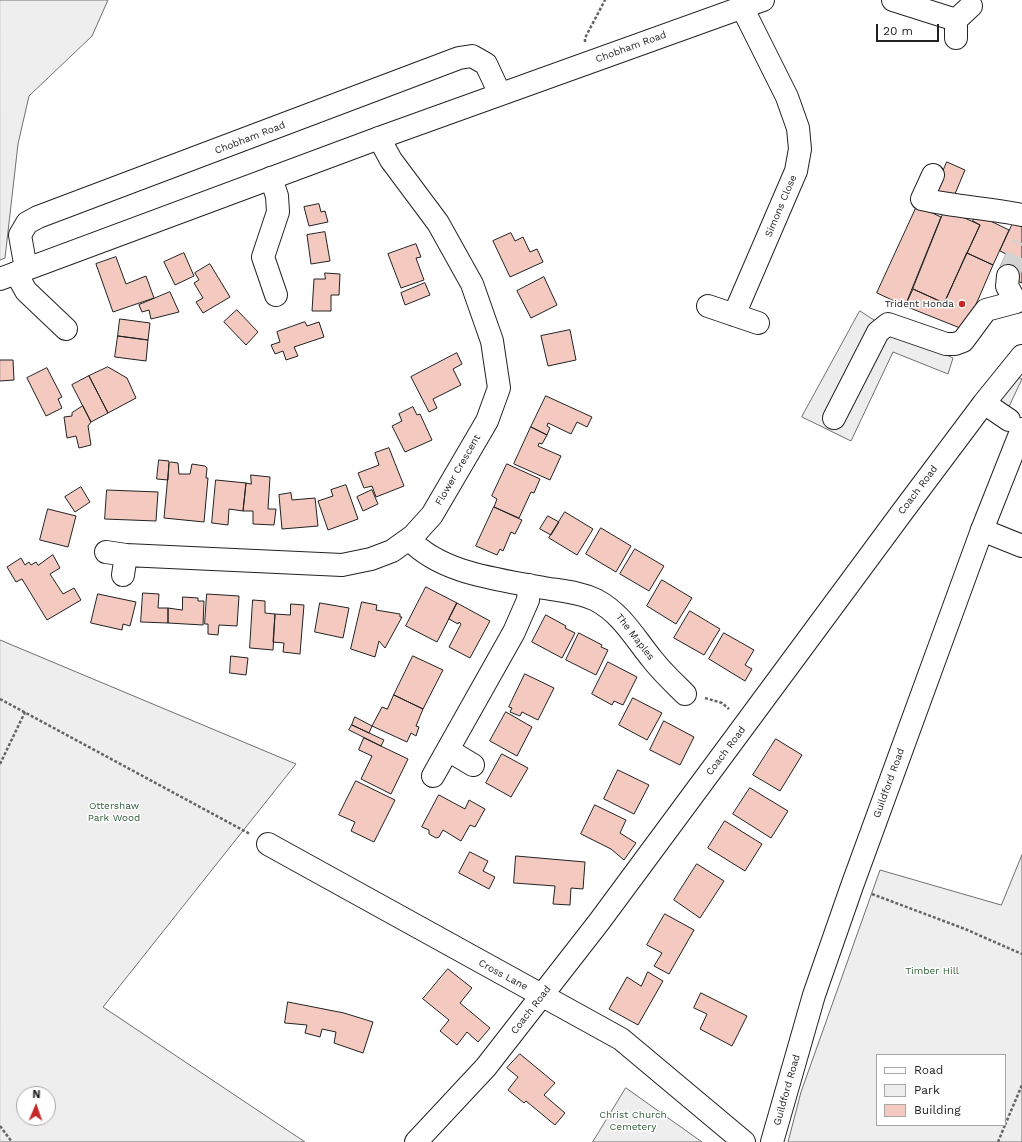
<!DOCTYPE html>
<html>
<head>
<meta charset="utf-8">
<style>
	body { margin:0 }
	#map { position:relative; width:1022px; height:1142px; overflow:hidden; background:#fff; font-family:"Work Sans",sans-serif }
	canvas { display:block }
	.legend { position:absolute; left:876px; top:1054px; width:130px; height:72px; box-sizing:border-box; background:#fff; border:1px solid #a7a7a7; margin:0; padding:5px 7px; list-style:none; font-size:12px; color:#222 }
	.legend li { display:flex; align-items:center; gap:8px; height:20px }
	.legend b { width:20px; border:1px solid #a7a7a7 }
	.north { position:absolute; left:16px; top:1086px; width:40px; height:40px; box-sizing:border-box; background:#fff; border:1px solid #a7a7a7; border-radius:50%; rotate:2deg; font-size:11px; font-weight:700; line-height:16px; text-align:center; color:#222 }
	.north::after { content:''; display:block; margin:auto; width:14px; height:18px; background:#c62828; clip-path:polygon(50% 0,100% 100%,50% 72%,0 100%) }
	.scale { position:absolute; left:876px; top:24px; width:63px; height:18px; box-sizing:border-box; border:2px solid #222; border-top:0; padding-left:5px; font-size:12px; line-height:14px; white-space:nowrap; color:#222; -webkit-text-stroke:3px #fff; paint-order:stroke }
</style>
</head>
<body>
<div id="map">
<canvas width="1022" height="1142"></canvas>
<ul class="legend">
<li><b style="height:5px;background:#fff"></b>Road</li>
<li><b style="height:11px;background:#eee"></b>Park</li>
<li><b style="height:11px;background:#f3c9c0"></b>Building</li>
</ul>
<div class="north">N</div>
<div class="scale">20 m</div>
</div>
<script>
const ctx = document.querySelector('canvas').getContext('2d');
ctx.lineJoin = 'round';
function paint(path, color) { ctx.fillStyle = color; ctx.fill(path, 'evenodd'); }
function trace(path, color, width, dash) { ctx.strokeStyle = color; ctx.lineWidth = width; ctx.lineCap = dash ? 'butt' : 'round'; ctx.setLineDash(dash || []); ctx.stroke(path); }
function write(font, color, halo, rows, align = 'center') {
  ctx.font = font + ' "Work Sans",sans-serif'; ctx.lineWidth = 3; ctx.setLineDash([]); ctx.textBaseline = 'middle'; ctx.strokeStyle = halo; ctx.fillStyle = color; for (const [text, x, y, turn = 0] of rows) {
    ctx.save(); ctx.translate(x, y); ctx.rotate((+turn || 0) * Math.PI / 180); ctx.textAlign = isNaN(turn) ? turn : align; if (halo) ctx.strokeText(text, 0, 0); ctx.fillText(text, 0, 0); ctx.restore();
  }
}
const green = new Path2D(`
	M0,0H108L92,36L29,96L18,144L5,258L0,260Z
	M0,640L296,764L103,1007L305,1142H0ZM24,1094H48V1118H24Z
	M1022,855V1142H788L801,1092L880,870L1001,905ZM877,1055H1005V1125H877Z
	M626,1088L702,1142H593Z`);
paint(green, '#eee');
trace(green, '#6f6f6f', 1);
const parking = new Path2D(`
	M860,311L885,327L953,358L948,374L893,352L851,441L802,417Z
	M1015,376L1022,379L1004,417L990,407Z`);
paint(parking, '#ededed');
trace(parking, '#6f6f6f', 1);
const building = new Path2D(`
	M947,162L965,170L952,201L934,193Z
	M319,204L321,212L325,211L328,222L309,226L304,207Z
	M917,206L941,217L905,306L877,293Z
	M945,209L980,225L944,303L913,289Z
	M976,214L1009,230L993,265L967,253L980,225L973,221Z
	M1014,221L1022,225V283L998,272L1006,254L1000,251Z
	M325,232L330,261L311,264L307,235Z
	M511,233L515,241L523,237L530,252L537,249L543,262L510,277L493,241Z
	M416,244L421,257L416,258L424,280L401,288L388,254Z
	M184,253L194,276L175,285L164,262Z
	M967,253L993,265L965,330L905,306L913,289L944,303Z
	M116,257L126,284L146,276L154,298L113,312L96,264Z
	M210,264L230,297L203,313L196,302L203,298L194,283L199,280L195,273Z
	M325,273L340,274L339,295H331V311H312L314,279H325Z
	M544,277L557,305L531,318L517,291Z
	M425,283L430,295L405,305L401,293Z
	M170,292L179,312L151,319L149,310L142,312L139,305Z
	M237,310L258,332L246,345L224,322Z
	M120,319L150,323L148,340L118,336Z
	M305,322L307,326L319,322L324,337L294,347L298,356L286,360L283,351L275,354L271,345L280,342L277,332Z
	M570,330L576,360L548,366L541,336Z
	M118,336L148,340L146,361L115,357Z
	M457,353L462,364L453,369L461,385L433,399L437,408L429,412L411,377Z
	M0,360H13L14,380L0,381Z
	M108,367L127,378L136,398L108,413L89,376Z
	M47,368L62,397L58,399L62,408L46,416L27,378Z
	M89,376L108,413L91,422L72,385Z
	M546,396L592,417L587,427L577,422L571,434L548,423L547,426L550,428L547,435L531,427Z
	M83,406L91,422L88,426L91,445L79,448L76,436L67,438L64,417L72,416V413Z
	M413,407L417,415L420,414L432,440L405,452L392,426L402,421L399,414Z
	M531,427L547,435L542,444L539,443L538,446L561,456L550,480L514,464Z
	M389,448L404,486L376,497L372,486L364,488L358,473L379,465L375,453Z
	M159,460L169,461L168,480L157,479Z
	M171,462L178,463L179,474H190L192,464L205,466L207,468L206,478H208L204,522L164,518L169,464Z
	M507,464L540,479L534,493L531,492L519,518L494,507L497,499L492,496Z
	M251,475L270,477L268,509H276L274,525L253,524V511H243L246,483L251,484Z
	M216,480L246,483L243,511L229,509L228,525L212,523Z
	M346,485L358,519L328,530L318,501L333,496L331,490Z
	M81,487L90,502L75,512L65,497Z
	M107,490L158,492L156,521L105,519Z
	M372,490L378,504L363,511L357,497Z
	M291,493L292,500L315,498L318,526L282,529L279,495Z
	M494,507L522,520L515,534L511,532L503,551L500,549L497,555L476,546Z
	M48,509L76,516L68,547L40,540Z
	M565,512L593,529L577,555L549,538Z
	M548,516L559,522L551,535L540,529Z
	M601,528L631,546L616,572L586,554Z
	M635,549L664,566L649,591L620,574Z
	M53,555L60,568L50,574L63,594L74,588L81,600L47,620L22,579L16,582L7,567L21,558L25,565L29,562L31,565L36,562L38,565Z
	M662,580L692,598L676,624L647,606Z
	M426,587L457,603L437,642L406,626Z
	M143,593L159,594L158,608H168V623L141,622Z
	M98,594L136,602L130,626L123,624L122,630L91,623Z
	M207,594L239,596L237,626L219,625L218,635L208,634V624H205Z
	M183,597L198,598V601H204L203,625L168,623V608L182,610Z
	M253,600L265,601V613L275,614L273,650L250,648Z
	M362,602L377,605L376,610L400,614V617H402L385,648L379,641L375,657L351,649Z
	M320,603L349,608L343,638L315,632Z
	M457,603L490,621L470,658L449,647L461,624L459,622L458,624L449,619Z
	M291,604L304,605L300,654L283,652L284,643L273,642L275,614L290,615Z
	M690,611L720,629L704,655L674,638Z
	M546,615L566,626L565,628L575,633L562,658L532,642Z
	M579,633L602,645L601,647L608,650L596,675L566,660Z
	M724,633L754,650L745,665L752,669L745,681L709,659Z
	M231,656L248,658L246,675L230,673Z
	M413,656L443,670L423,709L394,695Z
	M608,662L637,677L623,705L614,701L612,705L592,694Z
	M525,674L554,688L538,720L522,712L520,716L510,712L512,708L509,707Z
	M394,695L423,709L416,726L419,727L416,736L411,733L407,742L372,726L382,707L387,709Z
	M633,698L662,713L647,740L619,725Z
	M506,712L532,727L517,756L490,741Z
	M355,717L372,726L369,733L352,725Z
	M664,721L694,737L680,765L650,750Z
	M352,725L384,740L381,746L349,730Z
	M364,738L408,759L391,794L361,779L372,756L359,750Z
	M776,739L802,755L780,791L753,775Z
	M502,754L528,768L511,797L486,783Z
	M618,770L649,785L634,814L604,799Z
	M356,781L395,800L374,842L351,831L355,822L339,815Z
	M750,788L788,811L771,838L733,814Z
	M439,795L465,809L469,800L485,809L475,827L470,825L461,841L443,830L439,837L436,838L429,834V830L422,827Z
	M595,805L626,820L620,833L636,843L624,860L611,849L581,834Z
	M725,821L762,844L745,871L708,848Z
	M470,852L488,861L483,871L495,877L489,889L459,873Z
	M516,856L585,862L583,889L571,888L570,905L553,904L555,886L514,883Z
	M697,864L724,881L700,918L674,900Z
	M665,914L694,930L669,974L654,966L662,953L647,945Z
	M448,969L472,988L460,1003L490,1028L478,1042L467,1032L457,1045L440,1031L449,1020L423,999Z
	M648,972L663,981L638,1025L609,1009L627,977L641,986Z
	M701,993L747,1016L732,1046L700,1029L707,1014L694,1008Z
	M288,1002L344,1013L373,1022L363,1053L334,1043L336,1032L322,1029L320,1037L305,1033L307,1025L285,1023Z
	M520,1054L555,1083L544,1095L565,1113L555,1125L526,1101L524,1103L508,1090L518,1077L507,1068Z`);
paint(building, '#f3c9c0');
trace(building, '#222', 1);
trace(new Path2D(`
	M1008,276L1022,243`), '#d3d3d3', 22, [22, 11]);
const minor = new Path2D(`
	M893,0L956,20
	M956,38V20L971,6
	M933,175L922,199C955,207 989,208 1022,215
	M271,178L277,196L278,212L263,257L276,295
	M26,269L20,235L27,223L38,217L459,58L472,56L486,64L500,94
	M16,273L26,291L66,329
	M708,306L758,323
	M734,315L796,171L800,149L798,128L787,97L742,7
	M984,403L1009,420
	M834,418L878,332L888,324L946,344H955L963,341L986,310L1016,302L1007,286L1008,276
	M982,530L1022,546
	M409,539C442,574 498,579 544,588C562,591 579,592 596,600C622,614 634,637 652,659C662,672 674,683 685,694
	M106,552L126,555L123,575
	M126,555L342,565L371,559L392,551L413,536L432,515L487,421L499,388L492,341L472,284L438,223L391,160L379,138
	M448,750L473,765
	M433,776L514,632L528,600L529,585
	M268,844L621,1039L744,1142
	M416,1142L486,1067L599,922L903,511L984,403L1022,356`);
const major = new Path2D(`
	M0,279L379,138L763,0
	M772,1142L814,995L852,886L982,530L1022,429`);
trace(minor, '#222', 24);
trace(major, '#222', 24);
trace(new Path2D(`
	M585,42V38L605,0
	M705,698L722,703L729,709
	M0,699L250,834
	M0,764L25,712
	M872,894L965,929L1022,954
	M1005,1125L1022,1085
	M0,1126L12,1142
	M998,1142L1005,1125`), '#646464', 2.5, [3, 2]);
trace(minor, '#fff', 22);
trace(major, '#fff', 22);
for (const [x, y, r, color] of [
	[962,304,4,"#c62828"]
]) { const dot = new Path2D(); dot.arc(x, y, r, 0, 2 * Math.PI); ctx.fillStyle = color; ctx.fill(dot); trace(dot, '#fff', 1.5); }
write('10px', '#222', '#fff', [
	["Chobham Road",631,47,-20],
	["Chobham Road",250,138,-21],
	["Simons Close",781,206,-67],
	["Flower Crescent",458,470,-60],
	["Coach Road",918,490,-53],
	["The Maples",635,637,52],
	["Coach Road",726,751,-53],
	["Guildford Road",889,783,-70],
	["Cross Lane",503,975,28],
	["Coach Road",531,1010,-52],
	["Guildford Road",787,1090,-74]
]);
write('10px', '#222', '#fff', [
	["Trident Honda",954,304]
], 'right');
write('10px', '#2f5e38', '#fff', [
	["Ottershaw",114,806],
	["Park Wood",114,818],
	["Timber Hill",932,971],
	["Christ Church",633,1115],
	["Cemetery",633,1127]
]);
</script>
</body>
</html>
